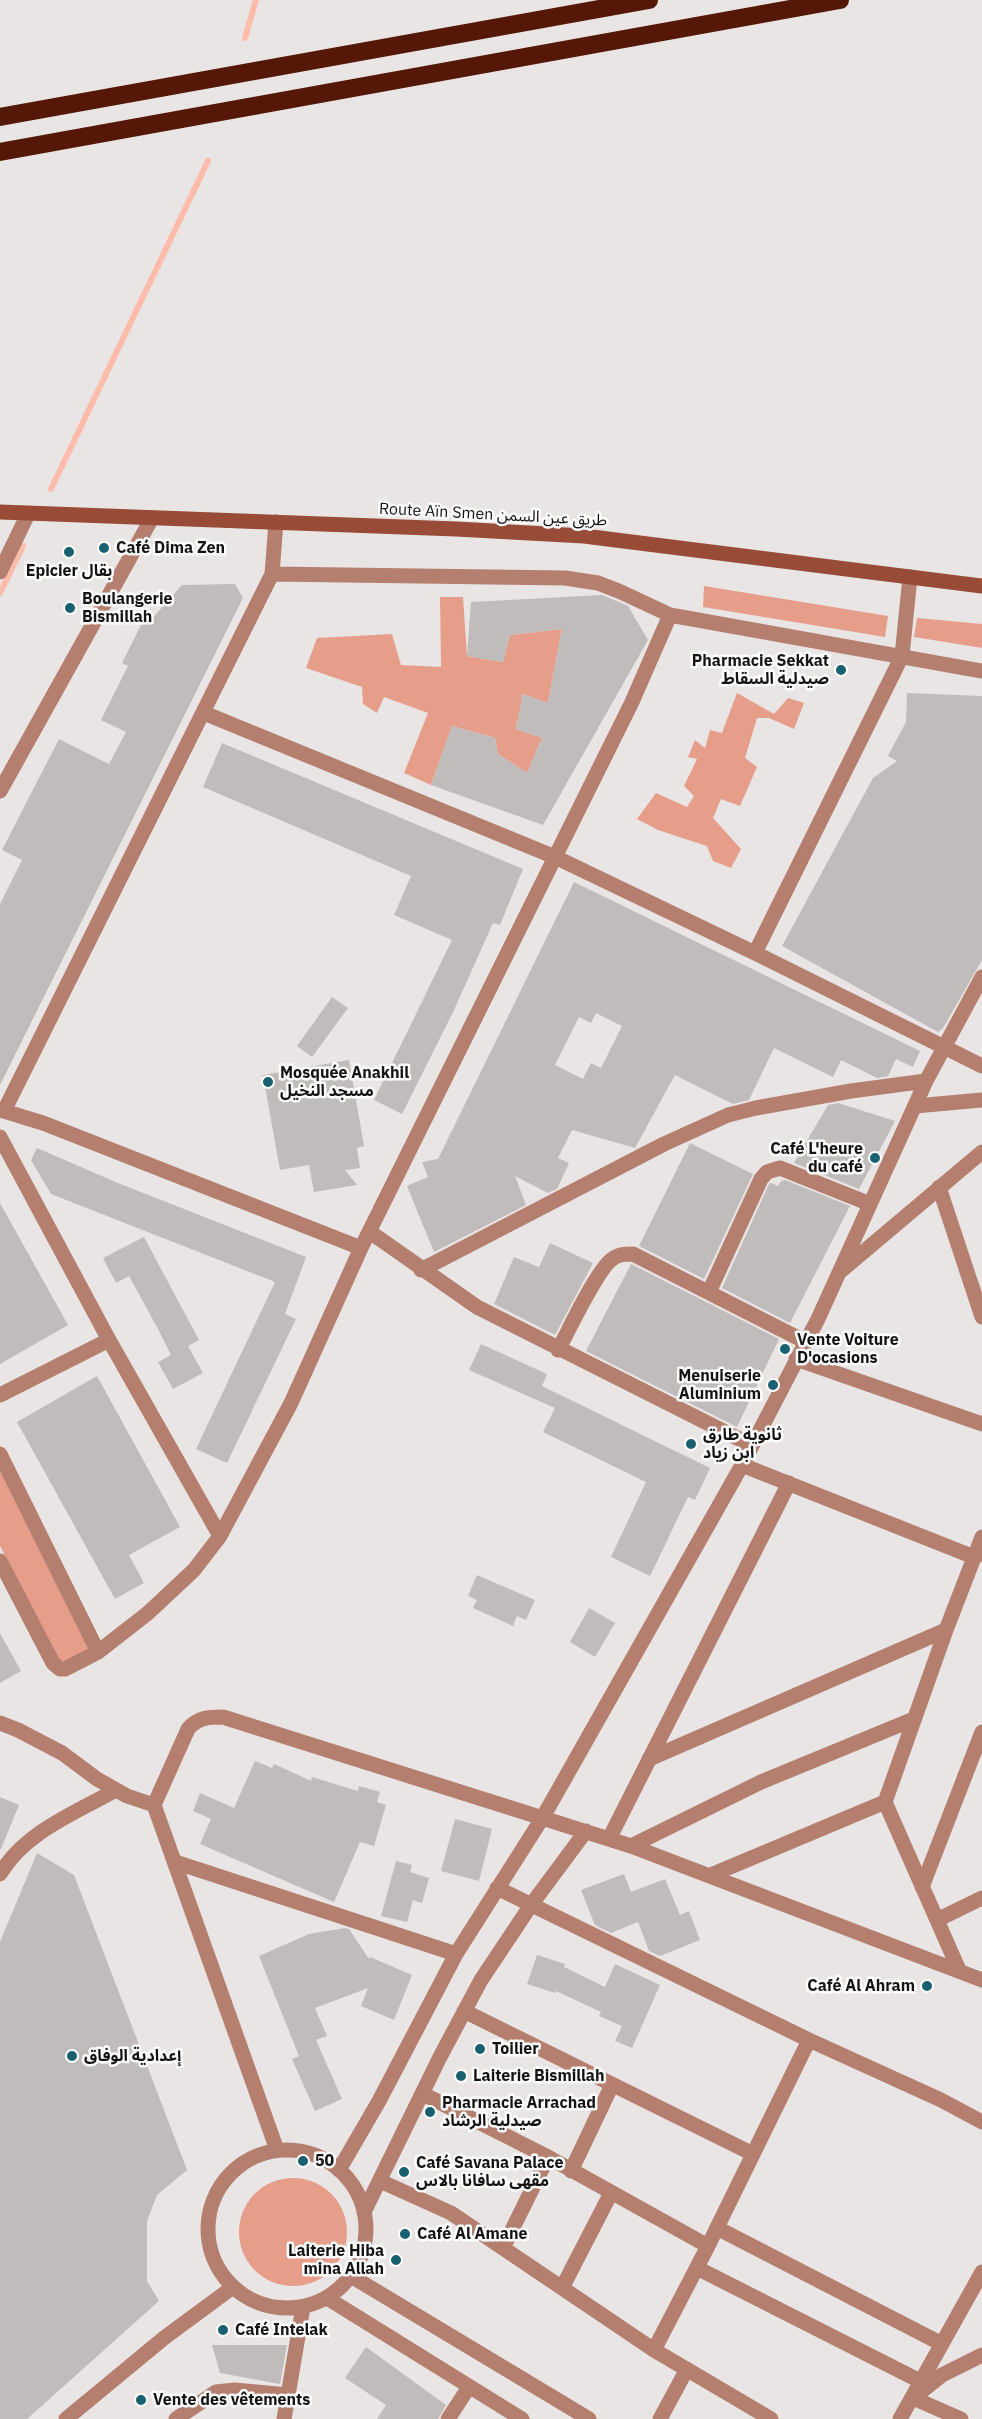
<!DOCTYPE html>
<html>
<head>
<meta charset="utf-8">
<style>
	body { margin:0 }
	canvas { display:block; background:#e8e5e4 }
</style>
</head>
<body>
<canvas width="982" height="2419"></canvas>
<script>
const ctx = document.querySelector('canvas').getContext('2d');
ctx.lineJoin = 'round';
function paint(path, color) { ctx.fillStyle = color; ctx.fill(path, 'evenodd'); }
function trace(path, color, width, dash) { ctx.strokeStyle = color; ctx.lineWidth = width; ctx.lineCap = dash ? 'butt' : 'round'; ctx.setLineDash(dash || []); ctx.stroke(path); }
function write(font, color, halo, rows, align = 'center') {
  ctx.font = font + ' "IBM Plex Sans","Noto Sans Arabic",sans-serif'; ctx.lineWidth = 5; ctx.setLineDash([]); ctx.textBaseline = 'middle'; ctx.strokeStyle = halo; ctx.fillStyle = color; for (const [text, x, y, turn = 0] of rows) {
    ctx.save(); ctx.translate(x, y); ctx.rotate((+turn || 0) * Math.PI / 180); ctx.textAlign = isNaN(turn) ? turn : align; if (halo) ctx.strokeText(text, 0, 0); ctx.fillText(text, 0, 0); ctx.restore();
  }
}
paint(new Path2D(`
	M704,586L888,616L885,637L703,607Z
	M440,597H463L467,656L503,662L510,635L562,629L548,703L523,694L516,729L542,738L527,773L498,754L495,738L452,726L431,785L404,773L428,713L384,697L377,713L363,704L362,687L306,668L317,638L392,634L401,665L441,667Z
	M917,618L982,624V648L914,637Z
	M737,693L774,714L788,698L804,703L794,729L769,718H757L745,758L757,767L740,806L721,799L713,818L741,849L731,868L713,861L707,846L658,830L637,819L656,793L687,807L694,796L684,786L697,759L688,757L695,740L705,748L710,730L722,733Z
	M0,1454L91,1649L62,1665L0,1546Z
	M239 2232a54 54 0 1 1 108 0a54 54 0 1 1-108 0Z`), '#e69e8b');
trace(new Path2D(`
	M245,38L256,0
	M51,489L208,161
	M0,593L23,546`), '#fdbcab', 6);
paint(new Path2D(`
	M235,584L243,598L0,1085V904L22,860L2,850L59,739L109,764L126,732L101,720L128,666L122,663L143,621L148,623L182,585Z
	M602,595L628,606L648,640L543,825L431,785L452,726L495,738L498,754L527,773L542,738L516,729L523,694L548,703L562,629L510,635L503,662L467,656L471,602Z
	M907,693L982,696V960L943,1028L938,1032L782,946L873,778L897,761L888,756L906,722Z
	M222,743L523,869L500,925L493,923L454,1010L402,1114L374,1100L452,940L394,915L411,876L203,787Z
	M574,882L920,1051L913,1067L896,1059L888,1076L877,1078L841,1060L833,1077L774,1048L749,1100L733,1104L675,1075L635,1148L572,1130L558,1158L569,1163L557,1189L548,1193L515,1176L526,1205L434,1252L407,1186L428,1177L422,1162L438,1159ZM596,1013L622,1026L601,1068L591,1063L583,1079L555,1065L579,1017L591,1023Z
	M332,997L348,1008L312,1057L297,1046Z
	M349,1060L364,1146L357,1148L360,1168L345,1170L357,1185L314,1192L309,1165L280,1170L263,1075Z
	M838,1103L895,1121L859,1189L794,1163L828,1105Z
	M690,1143L753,1174L704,1279L639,1246Z
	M37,1148L118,1183L306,1257L285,1314L296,1319L227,1463L196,1449L275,1282L51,1194L31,1160Z
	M785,1180L850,1206L790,1323L722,1288L769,1184L771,1183L778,1186L781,1181Z
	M0,1203L68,1325L0,1364Z
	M144,1237L199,1340L188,1346L203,1373L173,1389L158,1362L171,1355L158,1329L129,1276L116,1283L103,1258Z
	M550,1243L593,1263L555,1335L494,1304L514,1257L539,1267Z
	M631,1264L779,1339L737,1427L586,1351Z
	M481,1344L547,1374L542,1386L710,1468L695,1500L688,1497L650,1576L611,1557L646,1482L543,1432L555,1408L469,1370Z
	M97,1376L180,1527L129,1555L144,1583L115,1599L17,1422Z
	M477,1575L535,1600L526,1620L517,1616L513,1626L473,1608L477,1600L468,1596Z
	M589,1608L615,1623L595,1657L570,1642Z
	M0,1633L21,1671L0,1683Z
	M255,1761L272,1768L274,1764L311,1781L312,1777L358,1791L359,1786L380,1792L377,1802L386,1805L374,1846L360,1842L334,1902L200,1844L211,1819L193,1811L200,1793L234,1808Z
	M0,1797L19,1805L1,1849H0Z
	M455,1819L492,1829L479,1881L441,1871Z
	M37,1853L74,1875L187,2170L157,2195L147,2221V2281L159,2301L27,2419H0V1942Z
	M396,1861L412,1865L410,1872L429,1878L422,1903L413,1900L407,1922L381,1916Z
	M624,1874L631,1892L665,1879L680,1915L689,1911L700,1940L660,1956L649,1951L638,1922L611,1933L595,1925L581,1890Z
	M345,1928L349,1929L369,1959L370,1957L412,1975L394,2020L361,2006L368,1988L315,2008L327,2036L316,2040L342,2099L315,2111L292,2059L299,2056L259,1956L309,1934Z
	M537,1955L565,1964L564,1967L605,1987L615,1964L660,1985L632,2048L615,2041L622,2026L599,2016L601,2012L556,1991L555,1993L527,1984Z
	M212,2345H287L280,2384L220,2373Z
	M366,2347L446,2405L438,2419H377L386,2405L345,2378Z`), '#bfbcbb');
trace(new Path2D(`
	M0,572L28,514
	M272,574L565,578L598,583L621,592L670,615L982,671
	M204,713L555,857L755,953L982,1066
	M0,791L152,518
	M755,953L902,656L910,577
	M915,1106L982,1100
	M0,1110L43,1123L361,1248
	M4,1111L272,574L276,522
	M0,1137L109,1340L220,1536
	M939,1187L982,1317
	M370,1232L477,1307L751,1445
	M421,1270L664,1144L728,1115L756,1108L851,1091L926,1081
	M842,1270L982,1152
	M709,1292L761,1179L767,1172L780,1168L870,1204
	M558,1350C569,1330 596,1272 611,1260C618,1254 625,1254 633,1254L806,1342
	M796,1359L982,1424
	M0,1395L109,1340
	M0,1454L98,1652
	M742,1465L974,1557L982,1553
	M0,1561L53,1663L60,1669H65L98,1652L148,1613L194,1570L220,1536L291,1403L361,1248L632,702L670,615
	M0,1723L18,1730L62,1753L97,1779L127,1796L154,1805
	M649,1759L946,1630
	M609,1839L789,1483
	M631,1846L761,1782L914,1719
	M175,1862L456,1954
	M0,1874C25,1832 75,1813 116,1790
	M711,1875L885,1802
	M922,1887L982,1732
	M497,1888L809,2040L941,2100L982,2122
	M937,1920L982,1898
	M959,1970L885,1802L946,1630L982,1537
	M464,2011L753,2154
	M423,2094L548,2157L708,2246
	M208 2229a79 79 0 1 1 158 0a79 79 0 1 1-158 0Z
	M277,2150L154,1805L188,1729C198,1717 209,1717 223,1717L631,1846L982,1980
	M339,2170L379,2101L456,1954L543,1817L742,1465L818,1319L926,1081L982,977
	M571,2171L612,2085
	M380,2181L451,2213L654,2350L771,2419
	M364,2212L440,2057L481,1980L531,1905L586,1831
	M717,2228L942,2344
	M503,2248L548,2157
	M697,2268L920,2381
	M351,2276L589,2419
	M562,2288L611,2193
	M327,2298L522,2419
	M654,2350L708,2246L809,2040
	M66,2419L164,2338L233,2287
	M176,2419L216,2392L235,2390L288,2395
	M284,2419L303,2307
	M448,2419L469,2387
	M660,2419L687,2369
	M900,2419L982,2272
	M961,2419L913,2398L942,2375L982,2355`), '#b57f70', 15);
trace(new Path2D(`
	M0,512L456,529L584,536L982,586`), '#984b37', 15);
trace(new Path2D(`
	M0,117L649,0
	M0,152L840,0`), '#551807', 18);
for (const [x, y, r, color] of [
	[104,548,6,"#196170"],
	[69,552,6,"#196170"],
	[70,608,6,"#196170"],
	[841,670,6,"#196170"],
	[268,1082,6,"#196170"],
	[875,1158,6,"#196170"],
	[785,1349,6,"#196170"],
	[773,1385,6,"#196170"],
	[691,1444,6,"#196170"],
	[927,1986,6,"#196170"],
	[480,2049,6,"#196170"],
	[72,2056,6,"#196170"],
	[461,2076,6,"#196170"],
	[430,2112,6,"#196170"],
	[303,2161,6,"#196170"],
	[404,2172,6,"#196170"],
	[405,2234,6,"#196170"],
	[396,2260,6,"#196170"],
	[223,2330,6,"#196170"],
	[141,2400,6,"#196170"]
]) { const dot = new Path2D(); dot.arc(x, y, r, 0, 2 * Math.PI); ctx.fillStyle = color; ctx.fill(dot); trace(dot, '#fff', 2); }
write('16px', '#141313', '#fff', [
	["Route Aïn Smen طريق عين السمن",493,515,3]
]);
write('bold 16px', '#141313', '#fff', [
	["Café Dima Zen",116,548],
	["Epicier بقال",69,571,"center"],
	["Boulangerie",82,599],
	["Bismillah",82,617],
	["Pharmacie Sekkat",829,661,"right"],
	["صيدلية السقاط",829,679,"right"],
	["Mosquée Anakhil",280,1073],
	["مسجد النخيل",280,1091],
	["Café L'heure",863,1149,"right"],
	["du café",863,1167,"right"],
	["Vente Voiture",797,1340],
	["D'ocasions",797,1358],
	["Menuiserie",761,1376,"right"],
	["Aluminium",761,1394,"right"],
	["ثانوية طارق",703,1435],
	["ابن زياد",703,1453],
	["Café Al Ahram",915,1986,"right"],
	["Toilier",492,2049],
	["إعدادية الوفاق",84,2056],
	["Laiterie Bismillah",473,2076],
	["Pharmacie Arrachad",442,2103],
	["صيدلية الرشاد",442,2121],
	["50",315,2161],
	["Café Savana Palace",416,2163],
	["مقهى سافانا بالاس",416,2181],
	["Café Al Amane",417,2234],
	["Laiterie Hiba",384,2251,"right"],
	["mina Allah",384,2269,"right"],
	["Café Intelak",235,2330],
	["Vente des vêtements",153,2400]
], 'left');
</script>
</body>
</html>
